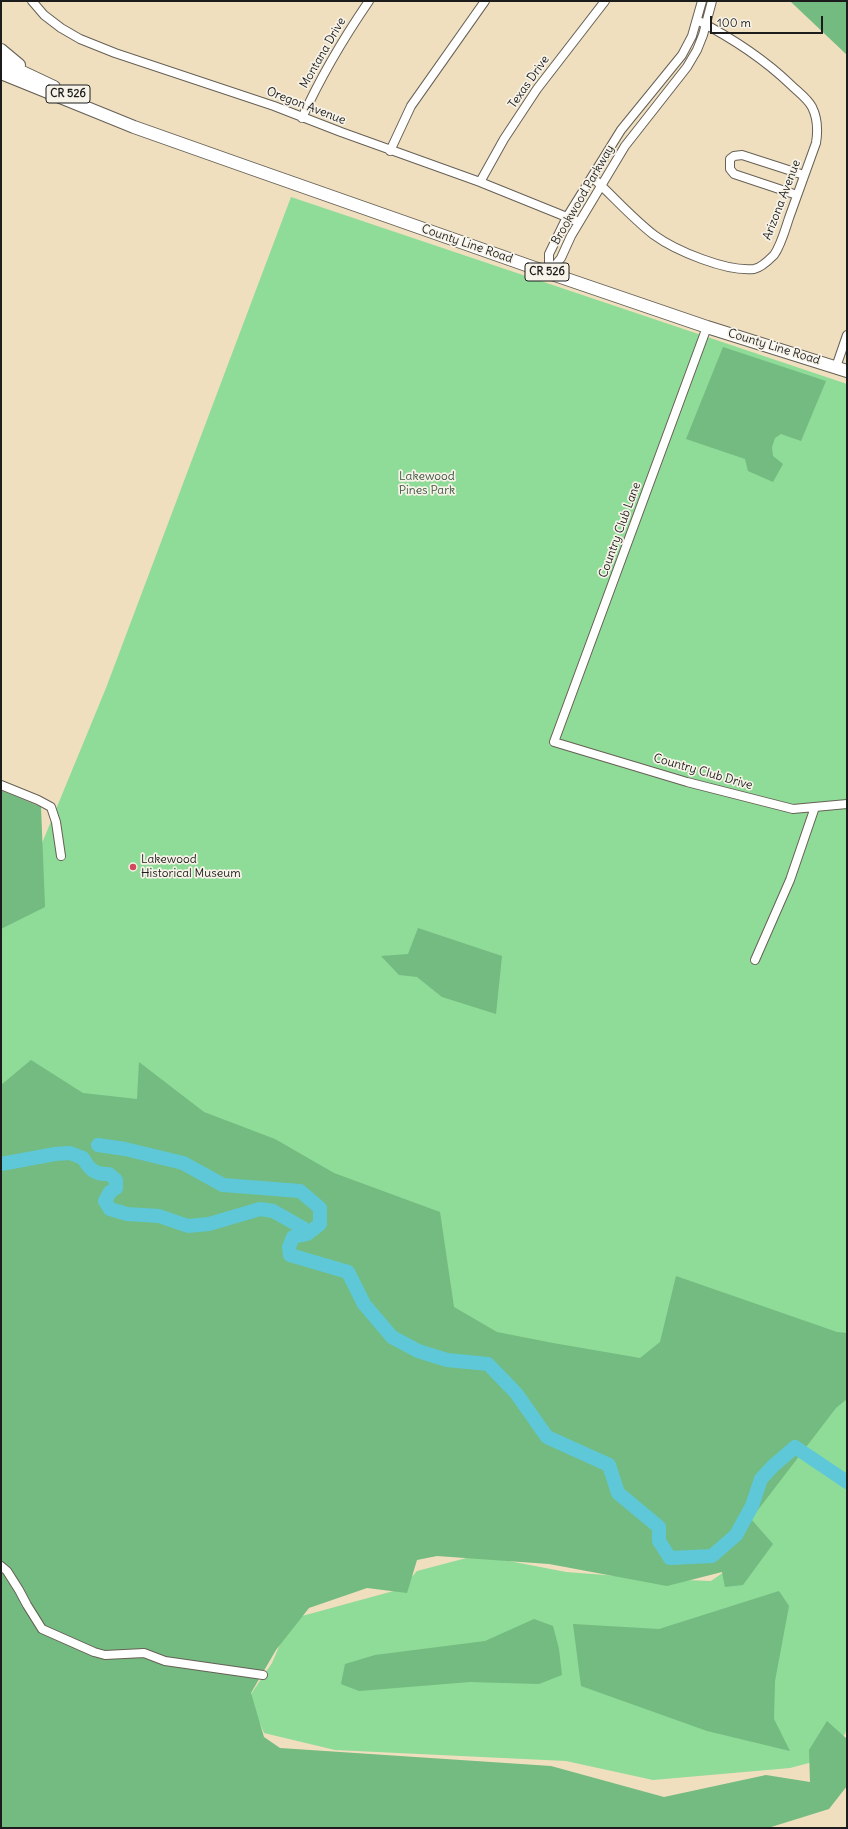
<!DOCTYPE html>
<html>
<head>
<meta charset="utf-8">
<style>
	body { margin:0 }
	#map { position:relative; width:848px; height:1829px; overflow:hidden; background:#efdfbf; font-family:Delius,sans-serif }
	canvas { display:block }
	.frame { position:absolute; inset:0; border:2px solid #1c1c1c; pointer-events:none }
	.scale { position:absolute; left:710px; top:16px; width:113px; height:18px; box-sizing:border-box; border:2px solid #1c1c1c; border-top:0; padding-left:5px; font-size:12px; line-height:14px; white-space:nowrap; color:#1c1c1c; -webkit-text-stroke:3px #f7f3e8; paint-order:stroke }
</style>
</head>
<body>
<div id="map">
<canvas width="848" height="1829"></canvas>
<div class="frame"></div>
<div class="scale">100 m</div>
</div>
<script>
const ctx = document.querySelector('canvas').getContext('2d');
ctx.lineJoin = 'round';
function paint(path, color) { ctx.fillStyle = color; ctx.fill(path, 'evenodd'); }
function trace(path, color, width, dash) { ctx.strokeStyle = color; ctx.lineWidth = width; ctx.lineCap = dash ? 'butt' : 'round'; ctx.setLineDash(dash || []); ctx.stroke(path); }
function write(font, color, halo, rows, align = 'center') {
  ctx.font = font + ' Delius,sans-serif'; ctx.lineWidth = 3.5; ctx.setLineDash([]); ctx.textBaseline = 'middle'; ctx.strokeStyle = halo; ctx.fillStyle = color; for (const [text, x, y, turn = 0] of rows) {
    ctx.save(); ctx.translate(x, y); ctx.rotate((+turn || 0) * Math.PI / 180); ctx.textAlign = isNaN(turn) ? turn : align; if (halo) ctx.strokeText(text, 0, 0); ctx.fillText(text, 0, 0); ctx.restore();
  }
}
paint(new Path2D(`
	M291,197L847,384V1727L845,1734L824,1759L790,1768L653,1780L566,1761L335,1750L264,1733L249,1697L272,1663L291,1619L401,1589L417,1571L478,1555L566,1572L658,1579L711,1581L731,1567L672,1376L609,1465L1,1165V903L21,894L106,688Z`), '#8fdb98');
paint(new Path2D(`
	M791,1H847V55L791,2Z
	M723,347L826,381L801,441L781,434L775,438L772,447L773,456L783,464L773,482L748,471L745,459L686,439Z
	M1,790L41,807L45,907L1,929Z
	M418,928L502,956L496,1014L442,997L417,977L399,975L381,956L408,954Z
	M31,1060L83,1093L137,1099L139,1062L204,1112L275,1139L334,1173L440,1212L454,1307L497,1332L553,1343L640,1358L660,1342L676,1276L837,1332L847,1333V1399L836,1408L751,1519L773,1544L743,1585L725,1587L722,1572L667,1586L549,1564L437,1556L417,1560L407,1593L367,1588L309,1608L276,1650L251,1693L264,1737L280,1748L551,1766L664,1797L766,1775L810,1782L809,1750L827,1721L847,1739V1786L829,1809L768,1828H1V1085Z
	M779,1591L789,1606L775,1681L774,1719L790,1751L707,1731L581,1686L573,1624L659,1629Z
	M534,1619L553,1626L559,1649L562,1675L539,1684L470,1682L359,1691L341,1684L345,1664L375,1655L485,1641Z`), '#73bb80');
trace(new Path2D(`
	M98,1145L125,1149L183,1163L223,1185L300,1191L320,1208V1224L307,1234L293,1237L289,1247L290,1255L348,1272L364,1304L392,1337L418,1351L447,1360L488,1364L516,1393L547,1437L609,1465L618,1493L659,1527V1541L670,1558L712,1556L736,1535L752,1506L761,1479L773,1466L795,1447L847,1482
	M1,1164L55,1154L70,1153L83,1158C89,1169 95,1175 109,1174L116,1180V1188L110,1192L105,1201L110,1209L127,1214L159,1216L188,1226L209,1224L260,1209L273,1211L303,1228L307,1234`), '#5ec8d9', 14);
const minor = new Path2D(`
	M32,1L44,15L61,28L80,39L115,53L274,106L341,132L480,182L579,222
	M302,118C321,76 343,39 369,1
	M390,151L411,106L485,1
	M592,177C613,196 632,218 654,235C676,251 727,272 754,269C761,268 769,260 774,255C781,245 785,230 789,218C798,193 807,168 816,143C818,131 818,119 812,107C807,98 798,92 791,85C763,58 732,38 697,20
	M480,182L504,139L537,89L605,1
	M797,195L734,174L730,169V159L734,156L742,155L804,175
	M549,273L561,258L571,236L625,146L687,67L697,50L703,35L712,1
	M549,273V254L567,217L621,130L682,55L692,36L702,1
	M707,327L554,742L687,782L793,809L847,804
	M836,367L847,335
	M1,785L38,800L51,807L56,822L61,856
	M755,960L790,880L815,807
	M1,1566L7,1571L19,1590L27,1605L42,1629L94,1652L105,1655L144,1653L165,1661L263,1675`);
const primary = new Path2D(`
	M1,50L19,65
	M1,62L54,87
	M1,73L134,127L250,168L549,273L707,327L847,371`);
trace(minor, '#666055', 10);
trace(primary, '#666055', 14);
trace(minor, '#fff', 8);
trace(primary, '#fff', 12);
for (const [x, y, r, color] of [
	[133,867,4,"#d1495b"]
]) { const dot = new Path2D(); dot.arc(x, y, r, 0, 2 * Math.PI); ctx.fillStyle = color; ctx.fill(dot); trace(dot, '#f7f3e8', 1.5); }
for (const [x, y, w] of [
	[68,94,44],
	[547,272,44]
]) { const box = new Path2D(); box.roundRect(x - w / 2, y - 9, w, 18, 3); ctx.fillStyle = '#f7f3e8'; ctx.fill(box); trace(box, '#1c1c1c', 1); }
write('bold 11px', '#1c1c1c', null, [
	["CR 526",68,94],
	["CR 526",547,272]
]);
write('12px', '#1c1c1c', '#f7f3e8', [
	["Montana Drive",323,53,-60],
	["Texas Drive",529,82,-55],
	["Oregon Avenue",306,106,21],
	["Brookwood Parkway",583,195,-60],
	["Arizona Avenue",782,200,-69],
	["County Line Road",467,244,19],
	["County Line Road",774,347,17],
	["Country Club Lane",620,530,-70],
	["Country Club Drive",703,772,16]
]);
write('12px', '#3e5541', '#f7f3e8', [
	["Lakewood",427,477],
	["Pines Park",427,491]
]);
write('12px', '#1c1c1c', '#f7f3e8', [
	["Lakewood",141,860],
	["Historical Museum",141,874]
], 'left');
</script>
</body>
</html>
